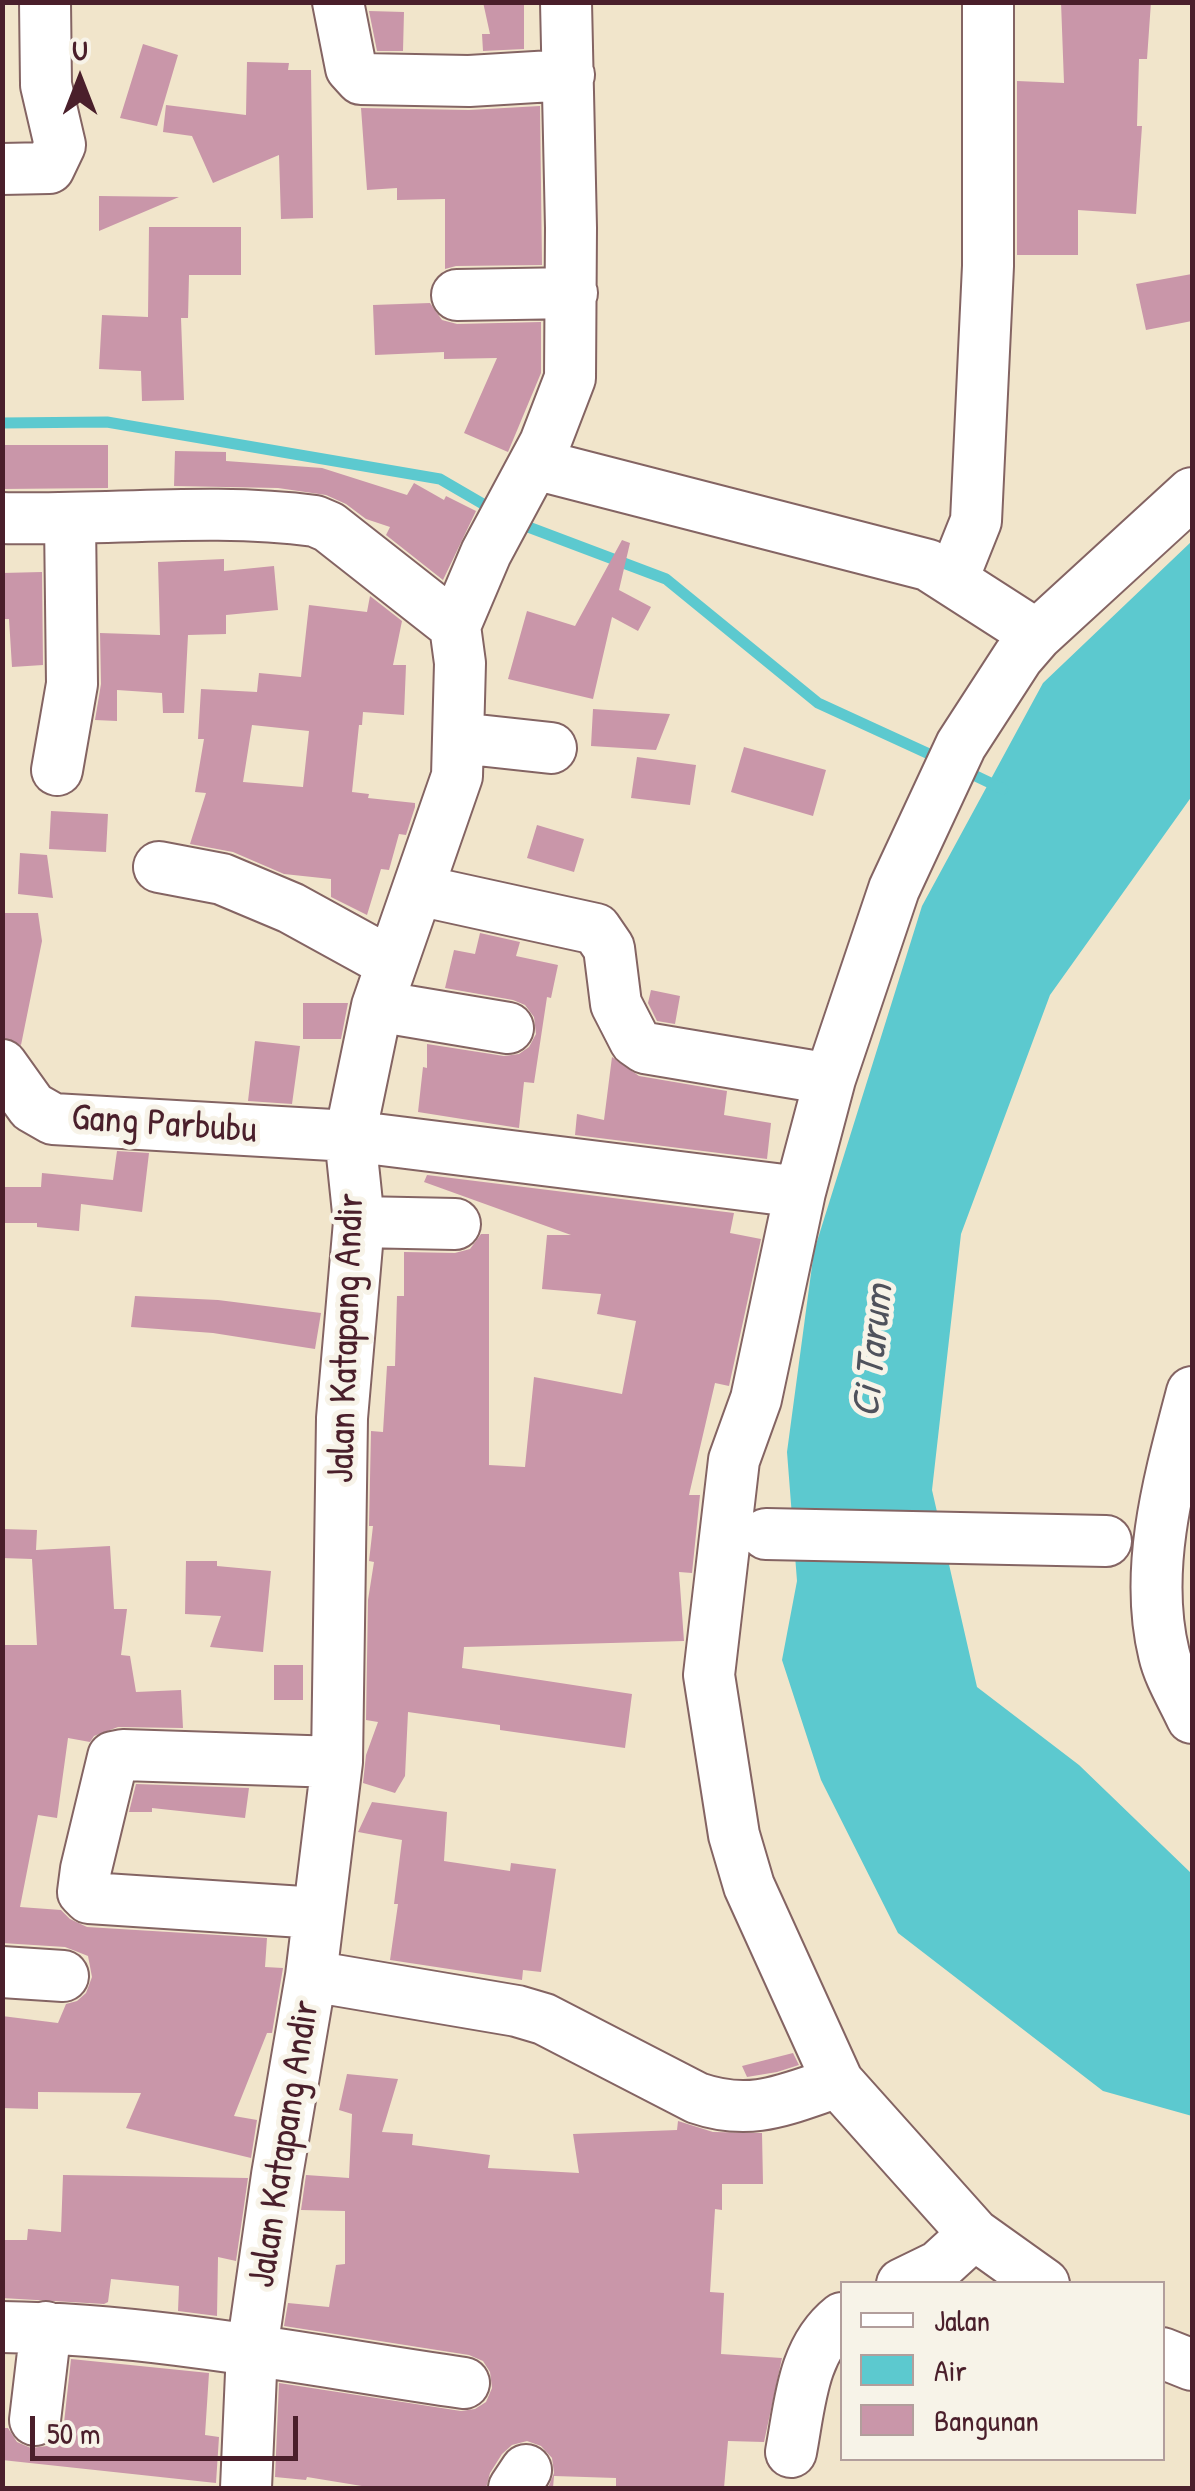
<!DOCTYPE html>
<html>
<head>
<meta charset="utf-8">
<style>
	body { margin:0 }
	#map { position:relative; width:1195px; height:2491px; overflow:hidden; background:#f1e5cb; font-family:"Patrick Hand",sans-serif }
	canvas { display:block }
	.frame { position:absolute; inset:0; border:5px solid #4a1f2b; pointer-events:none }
	.legend { position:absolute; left:840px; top:2281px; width:325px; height:180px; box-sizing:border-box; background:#f7f3e8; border:2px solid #b29e9c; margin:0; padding:12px 18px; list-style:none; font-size:30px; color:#4a1f2b }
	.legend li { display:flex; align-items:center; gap:20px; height:50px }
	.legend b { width:50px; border:2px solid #b29e9c }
	.north { position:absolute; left:30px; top:30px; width:100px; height:100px; -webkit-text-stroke:8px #f7f3e8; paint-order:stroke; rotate:0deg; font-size:28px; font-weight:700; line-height:40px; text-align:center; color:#4a1f2b }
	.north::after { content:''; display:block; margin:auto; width:35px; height:45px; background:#4a1f2b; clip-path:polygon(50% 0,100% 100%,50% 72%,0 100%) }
	.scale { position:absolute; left:30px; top:2416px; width:268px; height:45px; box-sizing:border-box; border:5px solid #4a1f2b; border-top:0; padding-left:12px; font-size:30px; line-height:35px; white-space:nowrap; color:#4a1f2b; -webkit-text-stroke:8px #f7f3e8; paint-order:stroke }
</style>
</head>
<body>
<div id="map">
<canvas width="1195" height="2491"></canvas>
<div class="frame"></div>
<ul class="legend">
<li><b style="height:12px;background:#fff"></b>Jalan</li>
<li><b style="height:28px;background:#5cc9cf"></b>Air</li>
<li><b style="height:28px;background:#c996a9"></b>Bangunan</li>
</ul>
<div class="north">U</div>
<div class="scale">50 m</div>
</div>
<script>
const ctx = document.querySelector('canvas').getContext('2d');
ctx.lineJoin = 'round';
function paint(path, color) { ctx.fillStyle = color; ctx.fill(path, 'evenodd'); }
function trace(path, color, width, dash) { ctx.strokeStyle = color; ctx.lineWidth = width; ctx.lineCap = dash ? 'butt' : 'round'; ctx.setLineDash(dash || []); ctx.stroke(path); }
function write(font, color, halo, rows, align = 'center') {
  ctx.font = font + ' "Patrick Hand",sans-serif'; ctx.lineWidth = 10; ctx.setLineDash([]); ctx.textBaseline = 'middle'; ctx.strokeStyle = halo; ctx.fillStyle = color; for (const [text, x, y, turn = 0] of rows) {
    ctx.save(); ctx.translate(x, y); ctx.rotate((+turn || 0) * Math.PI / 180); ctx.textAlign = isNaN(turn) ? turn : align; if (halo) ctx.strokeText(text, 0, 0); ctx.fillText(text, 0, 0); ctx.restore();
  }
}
paint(new Path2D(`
	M1192,541V796L1050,995L961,1234L932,1490L977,1687L1079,1765L1192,1874V2116L1103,2091L898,1933L821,1780L782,1660L797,1581L787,1452L814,1251L922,906L1043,683Z`), '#5cc9cf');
trace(new Path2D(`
	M2,423L107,422L440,479L495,511
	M515,522L666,579L818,703L940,759
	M961,769L1003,789`), '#5cc9cf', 11);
paint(new Path2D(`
	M483,2H524V49L483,51L482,34H490Z
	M1061,2H1151L1147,59H1139L1137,126H1142L1136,214L1078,210V255H1017V81L1064,83Z
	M369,11L404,12L403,51H377Z
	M143,44L178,55L157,126L120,118Z
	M247,62L289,63L288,70H311L313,218L281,219L279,155L213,183L192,136L163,132L166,105L246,115Z
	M540,106L542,265L456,266L445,269V199L397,200V188L367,190L361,108L469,110Z
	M99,196L179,197L99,231Z
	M149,227H241V275H189L188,318H181L184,400L142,401L141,371L99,369L102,315L148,317Z
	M1192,274V321L1146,330L1136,284Z
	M430,303L442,320L457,324L541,322V373L508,452L464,433L497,358L444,359V352L375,355L373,305Z
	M2,445H108V488L2,489Z
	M175,451L226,452V461L322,468L407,495L414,483L444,500L446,496L476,511L443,580L386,535L390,527L366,519L346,504L326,495L278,488L174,486Z
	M622,540L630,543L619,590L651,607L638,631L612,617L593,699L508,679L527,611L575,626Z
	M224,559V571L274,566L278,610L226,615V634L188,635L184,713H163L162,693L117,690V721L95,720L101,684L100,633L160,635L158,562Z
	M42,572L43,665L12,667L9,619H2V573Z
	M370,596L402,621L393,665H406L404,715L363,712L362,725H359L352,792L369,794L368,798L415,803V807L406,835L399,834L389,870L381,869L367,915L331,897V879L284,874L233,852L190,844L206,793L195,792L204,739H198L201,689L257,692L259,673L301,677L309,605L367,612ZM252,725L309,731L303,787L243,782Z
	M593,709L670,714L656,750L591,746Z
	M744,747L826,770L813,816L731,792Z
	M637,757L696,765L690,805L631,798Z
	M51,811L108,814L106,852L49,849Z
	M537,825L584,839L574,872L527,858Z
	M20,853L47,855L53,898L18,894Z
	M2,913H38L42,941L21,1045L2,1037Z
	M480,933L520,942L516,956L558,965L551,998L547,997L534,1083L524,1082L519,1128L418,1112L423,1067L427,1068V1044L504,1056L519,1054L529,1047L536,1034L534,1017L525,1005L513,1000L445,988L454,950L475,954Z
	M651,990L680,996L675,1024L657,1021L648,1003Z
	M303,1003H348L341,1039H303Z
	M255,1041L300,1046L292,1104L248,1101Z
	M612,1057L639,1076L727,1091L724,1115L771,1123L767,1159L575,1135L577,1114L604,1120Z
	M117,1151L149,1153L142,1212L81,1204L79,1231L37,1227V1223H2V1187H41L42,1173L113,1180Z
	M427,1175L734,1213L730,1233L761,1239L729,1386L715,1383L689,1495H700L692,1573L679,1572L684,1641L464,1647L462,1668L632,1694L625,1748L500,1730V1725L408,1712L405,1776L395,1793L363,1783L366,1755L378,1722L366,1720L368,1600L374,1562L369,1561L373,1526H369L371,1431L383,1432L387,1366H395L397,1296H404V1252L455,1253L470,1249L481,1234H489V1465L525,1467L534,1377L622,1394L636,1321L597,1314L601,1294L542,1289L547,1235H571L424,1182Z
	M135,1296L218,1300L321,1313L315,1349L213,1333L131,1327Z
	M2,1529L37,1530L36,1550L110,1546L114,1609H127L121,1655L130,1656L136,1692L181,1690L183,1728L118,1727L94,1736L90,1742L68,1738L57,1818L38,1815L20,1907L61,1910L70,1919L87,1927L267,1938L265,1967L283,1968L272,2033H267L234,2116L257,2120L251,2158L126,2128L141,2093L38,2092V2109L2,2108V2016L58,2023L66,2004L77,2001L86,1993L92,1977L88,1956L78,1952L65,1947L2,1943V1645H37L32,1559L2,1558Z
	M186,1561H217V1566L271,1571L263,1652L210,1647L221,1616L185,1614Z
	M274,1665H303V1700H274Z
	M136,1784L249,1788L245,1818L152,1808V1812H129Z
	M372,1802L447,1812L444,1861L510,1871L511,1863L556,1869L541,1972L523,1970L522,1980L390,1960L398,1904H394L402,1840L358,1832Z
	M793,2053L799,2065L777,2072L747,2077L742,2066Z
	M347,2074L398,2079L382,2132L413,2134L412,2145L490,2155L488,2168L579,2173L573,2134L677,2130L678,2121L713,2132L762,2133L763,2184H722V2210L715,2209L710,2292L724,2293L721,2354L782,2358L764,2442L728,2441L724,2488H616V2478L554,2476L553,2488H548L554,2473L552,2458L541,2446L527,2441L512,2445L502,2454L490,2473L486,2488H374L307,2477L306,2480L275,2477L279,2383L461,2411L475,2409L486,2402L492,2388L490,2372L483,2361L469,2355L284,2326L288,2303L329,2307L336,2265L345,2264V2211L301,2210L306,2175L349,2178L352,2114L339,2110Z
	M63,2175L248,2178L236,2261L218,2257L217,2316L178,2311L179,2286L111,2279L108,2302L104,2304L2,2298V2240H27L28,2229L61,2232Z
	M71,2359L209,2373L205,2435L219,2437L216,2483L2,2460V2428H8L17,2442L31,2448L47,2446L59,2436L64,2423Z`), '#c996a9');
const minor = new Path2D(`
	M338,2L351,68L361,79L469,81L569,75
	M2,169L49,168L60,145L46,85L45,2
	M457,295L572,293
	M535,464L928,565L1037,635
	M2,518C106,521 212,507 315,521L329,527L455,626L460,663L457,776L377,1006L350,1136L359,1222L342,1418L337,1762L311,1976L277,2175L252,2350L246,2488
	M949,577L958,566L976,521L988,266V2
	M455,626L486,553L545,443L570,378L571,228L566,2
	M459,738L551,748
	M57,770L72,684L70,520
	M159,867L222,879L291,908L391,963
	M418,890L596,929L609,948L616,1004L635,1041L645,1048L830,1079
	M377,1006L508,1028
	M2,1065L32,1107L53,1119L350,1136L800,1192
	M359,1222L455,1224
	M1192,1392C1170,1476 1143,1568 1164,1654C1169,1676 1183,1698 1192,1718
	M766,1534L1106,1541
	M318,1913L89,1898L83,1892L86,1869L113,1757L123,1755L337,1762
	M2,1972L63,1976
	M311,1976L517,2011L544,2019L697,2098C752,2117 786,2099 838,2082
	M902,2284L939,2266L974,2234
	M1044,2284L974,2234L838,2082L749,1886L734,1835L709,1675L734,1460L756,1399L800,1192L830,1079L894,889L961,745L1018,657L1037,635L1192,493
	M2,2327C158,2329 311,2361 464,2383
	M1162,2353L1192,2365
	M35,2420L46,2327
	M791,2452C800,2405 802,2350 842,2318
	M514,2488L526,2470`);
trace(minor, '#846463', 54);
trace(minor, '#fff', 50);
write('38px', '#4a1f2b', '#f7f3e8', [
	["Gang Parbubu",164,1125,4],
	["Jalan Katapang Andir",347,1338,-88],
	["Jalan Katapang Andir",285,2144,-81]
]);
write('italic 40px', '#4f525c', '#f7f3e8', [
	["Ci Tarum",874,1351,-84]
]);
</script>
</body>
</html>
